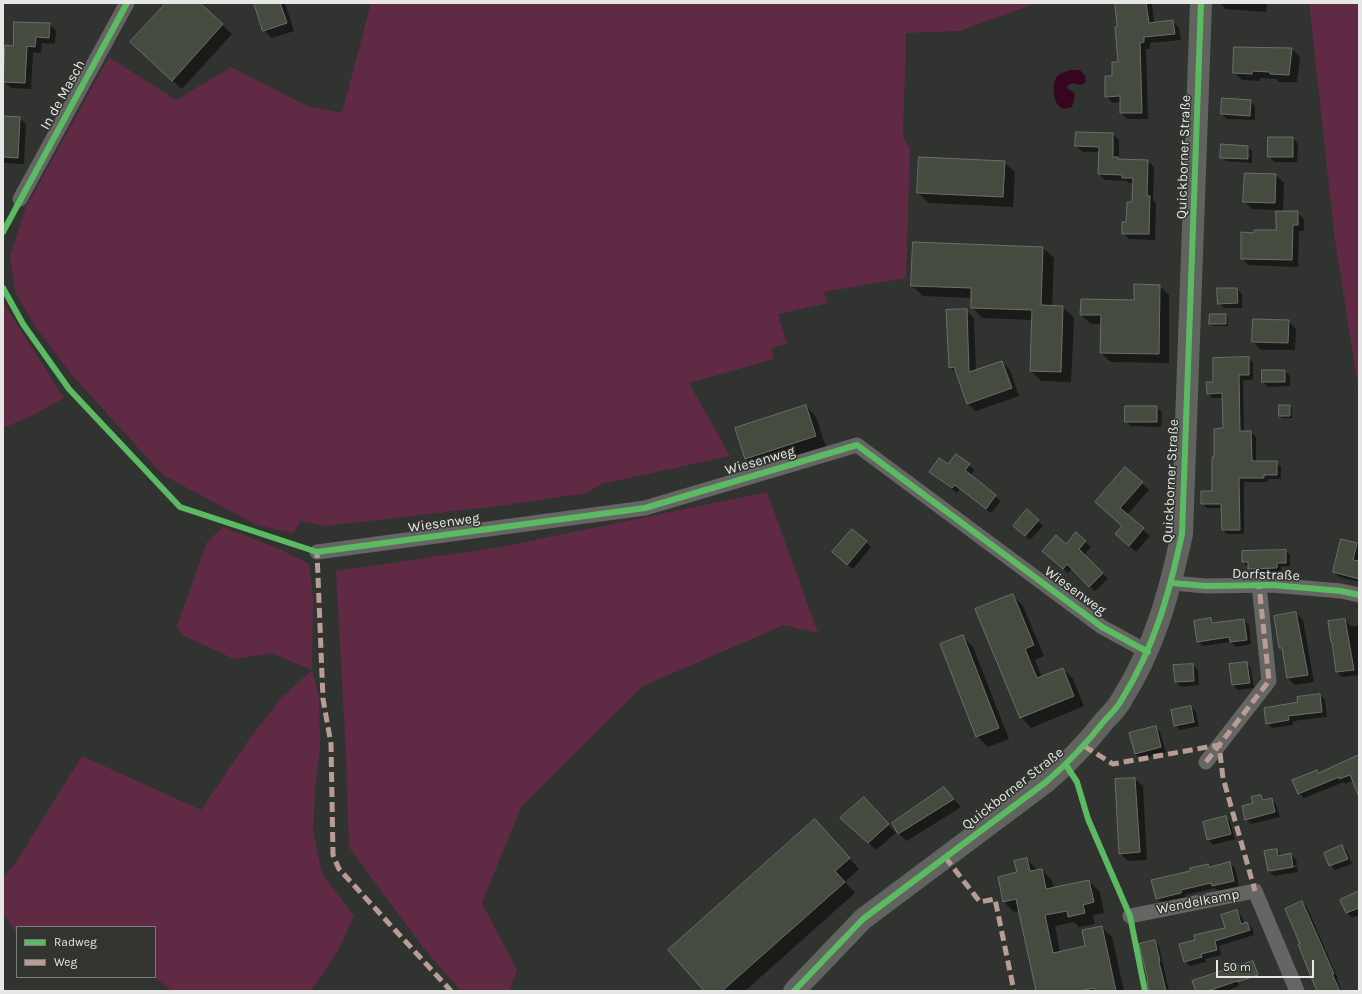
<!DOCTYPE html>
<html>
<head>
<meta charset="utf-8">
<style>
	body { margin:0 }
	#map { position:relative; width:1362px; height:994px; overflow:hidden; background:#313330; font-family:Karla,sans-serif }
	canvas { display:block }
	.frame { position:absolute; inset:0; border:4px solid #e7e8e5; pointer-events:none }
	.legend { position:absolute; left:16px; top:926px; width:140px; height:52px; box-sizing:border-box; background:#31342f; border:1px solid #7a7c78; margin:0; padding:5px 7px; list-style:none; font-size:12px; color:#e7e8e5 }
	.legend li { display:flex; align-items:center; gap:8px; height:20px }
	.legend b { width:20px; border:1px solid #7a7c78 }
	.scale { position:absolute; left:1216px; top:960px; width:98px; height:18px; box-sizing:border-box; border:2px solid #e7e8e5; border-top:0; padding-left:5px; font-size:12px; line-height:14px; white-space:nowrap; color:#e7e8e5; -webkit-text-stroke:3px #31342f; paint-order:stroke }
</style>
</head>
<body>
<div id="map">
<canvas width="1362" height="994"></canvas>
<div class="frame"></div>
<ul class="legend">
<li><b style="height:5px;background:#5cba63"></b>Radweg</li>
<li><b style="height:5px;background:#b99d93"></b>Weg</li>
</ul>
<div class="scale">50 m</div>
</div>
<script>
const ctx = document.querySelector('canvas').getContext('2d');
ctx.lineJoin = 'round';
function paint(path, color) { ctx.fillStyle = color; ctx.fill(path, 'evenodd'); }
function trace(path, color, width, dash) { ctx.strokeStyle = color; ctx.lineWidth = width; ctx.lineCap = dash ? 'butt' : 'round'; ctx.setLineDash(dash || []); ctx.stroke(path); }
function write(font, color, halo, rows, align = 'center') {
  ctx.font = font + ' Karla,sans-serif'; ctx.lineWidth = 3; ctx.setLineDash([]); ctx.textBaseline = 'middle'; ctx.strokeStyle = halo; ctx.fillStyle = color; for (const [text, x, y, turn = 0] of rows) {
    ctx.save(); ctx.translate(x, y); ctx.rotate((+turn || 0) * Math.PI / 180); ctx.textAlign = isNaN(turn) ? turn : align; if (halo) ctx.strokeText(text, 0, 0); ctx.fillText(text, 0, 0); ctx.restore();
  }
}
paint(new Path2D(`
	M371,3H1037L959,31L906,33L903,137L910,149L906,278L823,292L828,303L778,314L787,344L771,348L774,359L689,383L730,456L601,484L587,493L499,506L325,526L301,521L293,533L257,525L163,475L72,375L37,329L15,292L10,256L26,207L109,57L176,100L231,67L307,106L342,113Z
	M1309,3H1359V394L1335,240Z
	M3,302L64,398L27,418L3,428Z
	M767,492L818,633L784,625L643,686L521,807L482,903L517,970L509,991H461L421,945L349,847L346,753L336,571L501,547Z
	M223,527L282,550L309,564L313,598L312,670L319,697L320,746L315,791L313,831L322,874L354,916L339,949L311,991H172L154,977H155V927H17V933L3,913V878L16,862L82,756L201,810L248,741L281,698L312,670L272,653L234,659L182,635L177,626L207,542Z`), '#612a44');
paint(new Path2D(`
	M1070,70H1080L1085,76L1086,82L1081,85L1073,83L1067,86L1068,89L1072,91L1075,95L1072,107L1065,109C1063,108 1061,108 1059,106C1053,101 1052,86 1056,78C1059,73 1065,72 1070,70Z`), '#36051f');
paint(new Path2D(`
	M179,3H199L232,34L182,89L140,52Z
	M255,3H285L294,31L272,38L264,30Z
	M1123,3H1152L1154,23L1173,21L1179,28L1181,40L1150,43V49H1146L1148,119H1128L1121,113V102L1113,103L1106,96L1119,62L1118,28Z
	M1221,3H1267L1266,12L1225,9Z
	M50,24L56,31L55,44L42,43L41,53L33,52L31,89L11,88L4,82L14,47Z
	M1292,49L1300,57L1297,82H1279L1276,79L1260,78V81L1242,80L1234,72Z
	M1250,101L1255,106V120L1227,119L1222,114Z
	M3,117L19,118L26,124L24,164L4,163L3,190Z
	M1077,133L1113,134L1119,140V158L1120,160L1148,161L1154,167L1153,200L1156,203L1155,240L1129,239L1123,233L1133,203V183H1129L1127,181L1105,180L1099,174V152H1083L1076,146Z
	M1293,138L1298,144L1297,162H1274L1269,156Z
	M1248,147L1252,151V163L1226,161L1221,157Z
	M1004,162L1015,172L1013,207L929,203L918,193Z
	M1276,175L1284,183L1283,212H1297L1304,219V231H1299L1298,267L1248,265L1242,258L1255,234L1277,231V210L1252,209L1244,201Z
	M914,243L1043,248L1054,258L1052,307H1063L1074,318L1071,382L1041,381L1031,371L1033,320L982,318L972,307V298L923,296L912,286Z
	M1160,286L1169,295V363L1111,362L1101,353L1102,324H1091L1081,315L1135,301Z
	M1237,289L1242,294V308H1224L1219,303Z
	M966,310L974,318L976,371L1002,362L1010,370L1019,396L976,411L968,404L958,375L950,367Z
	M1211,315H1226L1228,317V326H1213L1210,324Z
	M1288,321L1296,329L1295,350H1261L1253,342Z
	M1248,358L1253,363V380H1243L1244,432H1251L1256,437V462H1276L1281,467V479H1268V482H1244V534H1227L1223,530L1222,508H1207L1202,503L1213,492L1215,458L1224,429V398H1212L1208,393L1214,383Z
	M1285,371L1290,376V386L1268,387L1263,382Z
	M806,406L816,417L826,447L756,469L746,459Z
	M1290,406L1292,408V418H1282L1280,416Z
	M1156,407L1162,412L1161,427L1131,426L1126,421Z
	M969,465L974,470L970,476L1001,501L991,513L960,489L957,493L930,472L948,466Z
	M1142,483L1149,490L1127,515L1150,536L1136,552L1124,541L1123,526L1103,509Z
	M1038,521L1043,526L1030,540L1019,531Z
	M1076,534L1091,547L1084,555L1108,579L1095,591L1072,568L1068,573L1049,556L1066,545Z
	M866,542L871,547L853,569L838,557Z
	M1357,544L1359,546V582L1339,577L1334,572Z
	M1286,551L1290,555V566L1281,567V572L1253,573L1249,568V566H1247L1243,562Z
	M1013,595L1023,606L1044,656L1035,660L1042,677L1063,669L1073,679L1084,706L1031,728L1021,717Z
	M1296,613L1303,620L1314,682L1295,685L1288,678L1284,651L1280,648Z
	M1211,619L1215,624L1244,620L1249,625L1251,644L1236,647L1231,642L1203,646L1198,641Z
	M1345,620L1350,626H1359V675L1342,677L1337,672L1334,644L1332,642Z
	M962,636L973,647L1009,739L988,747L977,736Z
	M1246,663L1251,668L1254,688L1238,690L1233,685Z
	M1193,665L1198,670L1199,685L1181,687L1176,682Z
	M1320,695L1325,700L1327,717L1293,721V725L1272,728L1267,723L1299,703Z
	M1191,707L1196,712L1199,726L1180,730L1175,725Z
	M1155,727L1160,732L1166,752L1141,759L1136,754L1131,734Z
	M1359,756V778L1345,784L1344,782L1304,798L1299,793L1317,771L1319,773Z
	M1135,779L1143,786L1147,860L1128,861L1120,853Z
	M944,788L961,807L907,841L899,834L893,823Z
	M1261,796L1266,801L1271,799L1276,804L1280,817L1251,824L1246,819L1254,804Z
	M872,806L896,833L876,850L850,825Z
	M1225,817L1230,822L1235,839L1213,845L1208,840L1204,823Z
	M825,831L859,869L845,882L855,893L745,991H706Z
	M1342,846L1347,851L1352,864L1335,870L1330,865Z
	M1277,850L1282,856L1291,854L1296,860L1297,865L1271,870V872L1297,867L1298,872L1274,876L1269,871Z
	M1027,859L1037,870H1042L1052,880L1054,889L1089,881L1100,892L1104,913L1093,915L1095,924L1079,927L1074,922L1055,926L1060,952L1086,947L1102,927L1112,937L1124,991H1037L1019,911L1014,912L1004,902L1018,873Z
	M1230,863L1235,868L1239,886L1218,891L1215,888L1185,895L1186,898L1162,903L1157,898L1208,865L1210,867Z
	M1359,892V915L1352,918L1347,913L1342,900Z
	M1302,902L1307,907L1338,979H1337L1342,991H1318L1301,944Z
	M1237,911L1242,917L1244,924L1247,923L1252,928L1254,935L1219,946L1221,955L1205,959L1206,962L1190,966L1184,961L1196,941L1226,928Z
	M1154,941L1159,946L1169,991H1150Z
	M1236,974L1239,986L1226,991H1197Z`), '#0007');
const building = new Path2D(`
	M166,3H200L223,24L172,81L130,42Z
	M254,3H280L287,23L263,31Z
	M1115,3H1146L1149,23L1173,20L1175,34L1144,37V42L1140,43L1142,113H1120V96L1105,97V76H1112V62H1118L1115,27H1117Z
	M14,22L50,23L49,38L36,37L35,47L27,46L25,83L3,82L5,45L13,46Z
	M1234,47L1292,48L1289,75L1270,74V72L1252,71V74L1233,73Z
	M1222,98L1251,100L1250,116L1221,114Z
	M3,116L20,117L18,158L3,157Z
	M1076,132L1113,133V157H1118V159L1148,160L1147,196H1150L1149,234H1122V222H1126L1127,202H1132L1133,178H1122V175L1098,174L1099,147L1075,146Z
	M1268,137H1293V157H1268Z
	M1221,144L1248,146V159L1220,158Z
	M919,157L1005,161L1003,197L917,193Z
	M1245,173L1276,174L1275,203L1243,202Z
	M1276,211H1298V225H1293L1292,260L1241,259V232L1254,233V230H1276Z
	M913,242L1043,247L1041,305L1063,306L1061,372L1030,371L1032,310L971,308V288L911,286Z
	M1134,284L1160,285L1159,354L1100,353L1101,315H1080L1081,299L1134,300Z
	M1217,288H1237L1238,303L1218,304Z
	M967,309L969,372L1002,361L1012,388L967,404L954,367L949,368L946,310Z
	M1210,314H1226V324H1209Z
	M1253,319L1289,320L1288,343L1252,342Z
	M1249,357V375H1239L1240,431H1251L1252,461H1277V475H1264V478H1239L1240,530H1222L1221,504H1201V491H1212V457H1214V429L1223,428L1222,393L1207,394L1206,382H1213V358Z
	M1262,370H1285V382H1262Z
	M806,405L816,436L745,459L735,428Z
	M1279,405H1290V416H1279Z
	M1125,406H1157V422H1125Z
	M956,454L970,464L965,470L996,495L986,509L955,485L952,488L929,472L939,458L948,464Z
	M1125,467L1143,482L1120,508L1144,528L1129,546L1115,534L1122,526L1095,502Z
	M1027,509L1039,520L1025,536L1013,526Z
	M852,529L867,541L847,565L832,552Z
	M1076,532L1086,541L1079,549L1103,573L1089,587L1067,564L1063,569L1042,551L1056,535L1066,544Z
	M1341,539L1357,543L1353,560L1359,561V579L1333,572Z
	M1286,550V563H1277V568L1248,569V562H1242V551Z
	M1013,594L1034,645L1025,649L1037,678L1063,668L1074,696L1020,718L975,609Z
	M1296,612L1308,675L1287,678L1282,648H1279L1274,616Z
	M1211,618L1212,623L1244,619L1247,640L1230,642L1229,637L1197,642L1194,621Z
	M1345,619L1354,670L1336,672L1332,642H1331L1328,621Z
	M963,635L999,728L976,737L940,644Z
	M1247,662L1250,683L1232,685L1229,664Z
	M1193,664L1194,681L1175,682L1173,665Z
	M1320,694L1322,712L1288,716L1289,720L1266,724L1264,708L1298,702L1297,697Z
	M1191,706L1194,722L1174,726L1171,710Z
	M1156,726L1161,747L1135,754L1129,733Z
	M1359,755V797L1350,775L1339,779V777L1298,794L1292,780L1317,770L1318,773Z
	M1135,778L1140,852L1119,854L1115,779Z
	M944,787L954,799L898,834L892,823Z
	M1261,795L1263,800L1272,798L1275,812L1245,820L1242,806L1253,803L1251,797Z
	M864,797L889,824L868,843L840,818Z
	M1226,816L1231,834L1207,840L1203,822Z
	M815,819L850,858L835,871L845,882L722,991H704L668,950Z
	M1342,845L1348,859L1329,866L1324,853Z
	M1277,849L1278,856L1291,853L1293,867L1268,871L1264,851Z
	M1027,858L1030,871L1042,869L1046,889L1089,880L1094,902L1083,905L1085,913L1068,917L1067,911L1045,915L1053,953L1085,946L1082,930L1102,926L1116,991H1095L1094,988L1078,991H1036L1016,899L1003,902L998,877L1017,872L1014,861Z
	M1230,862L1234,881L1212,886L1211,883L1181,890V893L1156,899L1151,880L1190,871V868L1208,864L1209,867Z
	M1359,891V908L1346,913L1340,900Z
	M1302,901L1334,974H1332L1340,991H1317L1309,972L1298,944H1300L1285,909Z
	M1237,910L1241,924L1247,922L1250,930L1215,941L1217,950L1201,954L1202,957L1184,962L1179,944L1195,940L1194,935L1225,928L1221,915Z
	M1155,940L1160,961L1159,962L1166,991H1149L1147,981H1148L1139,944Z
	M1253,961L1258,975L1237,982V981L1208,991H1196L1192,981Z`);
paint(building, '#464b3f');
trace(building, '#6c6e6b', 1);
trace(new Path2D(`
	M20,199L127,3
	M317,552L645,508L857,445L1102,627L1148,652
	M1172,583L1206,586L1272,585L1341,591L1359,595
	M1206,762L1269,681L1259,585
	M1130,916L1255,891L1297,991`), '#656664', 15);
trace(new Path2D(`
	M794,991L863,919L1046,782C1068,763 1087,743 1105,720C1111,714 1118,707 1122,699C1155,646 1169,594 1182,534L1201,3`), '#61635f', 22);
trace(new Path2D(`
	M313,551L317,552L323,699L331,744L333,855L339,869L451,991
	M1084,746L1113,764L1219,745L1223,778L1255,891
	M1206,762L1269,681L1259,585
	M945,857L980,902L995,899L1014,991`), '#b99d93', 5, [10, 5]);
trace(new Path2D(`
	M3,232L127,3
	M3,288L23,324L69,389L180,507L317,552L645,508L857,445L1102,627L1148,652
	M1172,583L1206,586L1272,585L1341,591L1359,595
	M1066,765L1077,782L1088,819L1130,916L1145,991
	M794,991L863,919L1046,782C1068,763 1087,743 1105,720C1111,714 1118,707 1122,699C1155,646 1169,594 1182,534L1201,3`), '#5cba63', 6);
write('14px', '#e7e8e5', '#31342f', [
	["In de Masch",63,95,-61],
	["Quickborner Straße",1184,157,-88],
	["Wiesenweg",760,461,-16],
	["Quickborner Straße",1171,481,-87],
	["Wiesenweg",444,523,-8],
	["Dorfstraße",1266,575,2],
	["Wiesenweg",1075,591,36],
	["Quickborner Straße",1013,789,-38],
	["Wendelkamp",1198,902,-11]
]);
</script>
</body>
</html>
